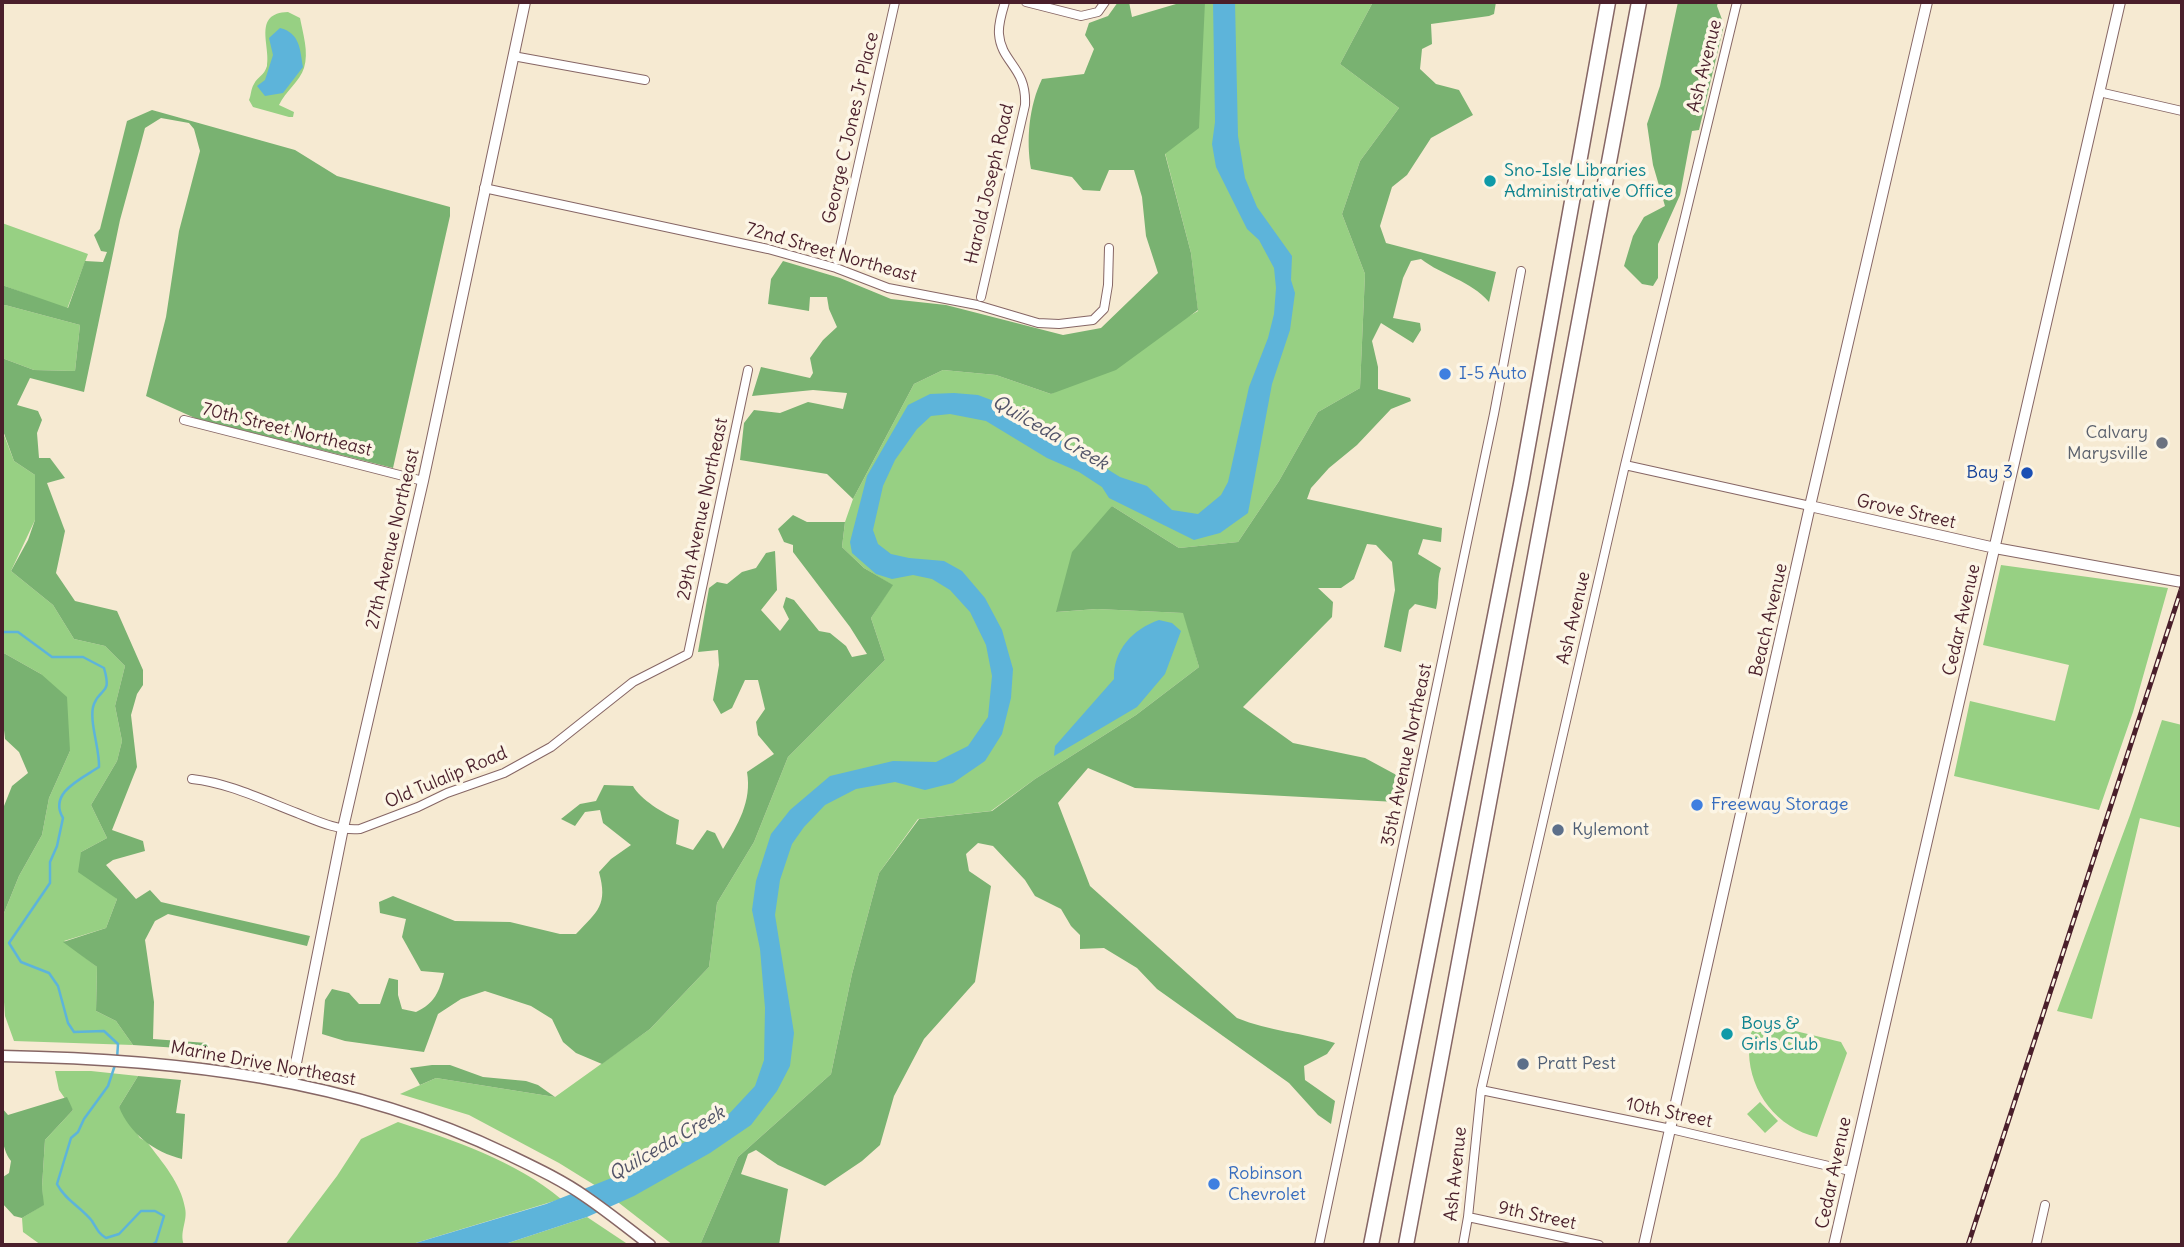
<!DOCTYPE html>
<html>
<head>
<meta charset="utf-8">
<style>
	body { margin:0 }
	#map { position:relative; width:2184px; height:1247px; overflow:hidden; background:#f6ead2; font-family:Delius,sans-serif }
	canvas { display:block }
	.frame { position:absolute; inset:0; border:4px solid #4a1f2b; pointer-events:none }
</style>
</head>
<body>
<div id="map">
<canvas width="2184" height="1247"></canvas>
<div class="frame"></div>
</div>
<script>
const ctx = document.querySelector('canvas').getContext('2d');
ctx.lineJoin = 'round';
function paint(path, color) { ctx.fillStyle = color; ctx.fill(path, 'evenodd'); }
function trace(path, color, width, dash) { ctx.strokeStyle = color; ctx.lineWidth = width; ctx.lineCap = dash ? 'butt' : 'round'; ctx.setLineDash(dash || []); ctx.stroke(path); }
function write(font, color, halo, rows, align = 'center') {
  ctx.font = font + ' Delius,sans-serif'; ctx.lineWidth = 7; ctx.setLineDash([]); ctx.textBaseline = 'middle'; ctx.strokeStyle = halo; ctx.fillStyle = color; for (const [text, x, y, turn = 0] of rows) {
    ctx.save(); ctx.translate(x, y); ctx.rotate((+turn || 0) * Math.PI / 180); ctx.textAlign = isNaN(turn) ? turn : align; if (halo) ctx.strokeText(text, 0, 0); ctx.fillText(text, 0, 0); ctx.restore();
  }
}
paint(new Path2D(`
	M1204,2H1373L1340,64L1399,108L1360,161L1342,214L1365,274L1360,388L1318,412L1279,481L1238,542L1179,548L1112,506L1057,612L1097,609L1184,613L1199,667L1136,715L1035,779L991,811L918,819L879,873L852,974L831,1074L738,1157L700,1245H673L601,1189L559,1163L469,1115L400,1094L436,1078L555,1097L650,1029L709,967L717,903L754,842L788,757L885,660L871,618L892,585L864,568L842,547L845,522L853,499L914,384L943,370L996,375L1051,394L1198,311L1191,253L1165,153Z
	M288,12L300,18C303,34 309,52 304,68C300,81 285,92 279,105L294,112L293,117H289L253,107L249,100C251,96 251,88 254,84C258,76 264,76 267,66C271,46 252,13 288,12Z
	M2,223L88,254L67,309L2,285Z
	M5,305L80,325L75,371L34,370L2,358V308Z
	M2,430L14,461L35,475V520L11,571L53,605L74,639L105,646L125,666L115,706L122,741L117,761L91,805L107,838L81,852L117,899L106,928L64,941L97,967L96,1011L116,1021L133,1045L14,1041L5,1016L2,974V918L19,876L42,835L49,798L70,751L41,674L2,652Z
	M2001,565L2168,588L2133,712L2099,810L1954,776L1970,701L2055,721L2069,665L1983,645Z
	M2162,720L2182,725V828L2140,818L2092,1019L2057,1011L2130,815Z
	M1758,1022L1841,1042L1847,1053L1817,1137C1777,1128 1750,1092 1749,1053C1748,1042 1750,1030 1758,1022Z
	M55,1071H91L138,1076L119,1107L140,1138L147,1142C162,1162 181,1183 185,1208C188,1221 179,1232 184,1245H41L23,1232L22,1218L43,1205L42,1187L45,1140L73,1110L59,1090Z
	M1760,1102L1778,1121L1765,1133L1747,1114Z
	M398,1122C453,1140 516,1161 561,1199L409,1245H285L337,1176L361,1139Z
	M587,1217L629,1245H502Z`), '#97d083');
paint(new Path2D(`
	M1118,2H1129L1132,17L1176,4V2H1205L1199,128L1165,154L1191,253L1198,310L1116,370L1051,394L996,375L943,370L914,384L853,499L827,474L740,460L744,423L754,410L780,413L808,402L843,409L847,393L813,390L752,396L761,367L810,378L813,373L810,358L823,340L837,327L829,309L827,297H810L809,311L768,304L771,279L783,261L840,278L891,299L946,305L1063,335L1101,328L1158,273L1146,236L1142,197L1134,170H1109L1100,191L1083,190L1072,177L1031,169C1026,140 1029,106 1042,79L1084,74L1094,49L1085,35L1089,23L1108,16Z
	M1373,2H1496L1494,14L1489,16L1431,24L1432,44L1422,49L1420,69L1436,84L1459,90L1473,115L1431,138L1407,175L1392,187L1380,226L1386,243L1496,272L1489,302C1470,280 1443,276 1421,259L1411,261L1403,278L1393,318L1420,323L1421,330L1413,343L1381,323L1372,341L1378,367V389L1410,398L1411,401L1391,409L1357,445L1329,468L1311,488L1307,499L1442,528L1441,542L1423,539L1418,554L1441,568C1436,583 1440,594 1436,609L1415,604L1409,610L1401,652L1384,647L1395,590L1392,562L1376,545L1367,544L1354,579L1341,588H1318L1333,602L1332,617L1243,707L1293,743L1365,758L1402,778L1396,802L1135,788L1088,768L1058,803L1090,886L1237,1018C1269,1031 1303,1033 1335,1043L1327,1054L1304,1066L1305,1080L1335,1101L1331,1124L1318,1115L1289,1083L1157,989L1137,968L1104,948L1080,949V935L1071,926L1061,909L1035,896L1025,880L993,846L978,843L966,854L969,871L991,886L975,982L924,1039L894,1096L880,1145L862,1161L825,1186L778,1165L756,1150L748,1154L741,1174L788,1189L779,1245H700L738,1157L831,1074L852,974L879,873L919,819L992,811L1035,779L1136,715L1199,667L1183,613L1097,609L1056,612L1072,552L1112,506L1179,548L1238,542L1279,481L1318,412L1360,388L1365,274L1342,214L1360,161L1399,108L1340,64Z
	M1678,2H1718L1717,6L1724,25L1699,130L1692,131L1680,195L1658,244V278L1653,286L1642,284L1624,266L1633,236L1644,217L1665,206L1653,165L1647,124L1660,86Z
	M152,110L295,150L337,176L450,207V216L393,468L197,419L146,396L166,317L179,231L200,151L194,129L189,123L161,118L145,128L140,147L120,220L84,392L30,378L17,405L38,411L42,420L37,433L39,458H50L65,478L47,483L65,531L56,573L75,601L117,611L143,670V685L137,694L131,715L137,767L112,830L143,841L145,851L113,860L106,865L136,899L150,890L161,902L310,936L307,946L168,914L155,921L145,940L154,1002L153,1039L207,1043L209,1050L133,1045L116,1021L96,1011L97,967L63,942L106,928L117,899L78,872L81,852L107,838L91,805L117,761L122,741L115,706L125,666L105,646L74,639L53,605L11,571L28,540L35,520V475L14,461L2,428V358L34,370L75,371L80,325L5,305L2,308V285L68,308L85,261L103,262L107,252L101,251L94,235L100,229L127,121Z
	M793,515L807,522H845L842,547L864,568L893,585L871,618L885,660L788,757L754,842L717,903L709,967L650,1029L602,1064L576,1053L563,1042L552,1019L531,1006L485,991L461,999L438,1014L424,1052L345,1041L322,1034L325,1000L332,989L349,993L359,1004H380L389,978L398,980V995L402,1009L416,1012C435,1003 439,992 444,973L421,971L402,937L406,919L380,913L379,902L393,896L455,921L510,922L560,934H576C598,911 608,905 599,872L611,859L631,845L603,823L600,810L585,812L575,826L561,819L580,804L596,801L604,785L633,786C640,799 664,814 679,820L676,844L693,850L707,830L715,833L723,849C738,825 752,801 747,772L774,754L758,735L756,722L765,709L758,680H745L732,708L721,714L713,700L719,665L718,650L698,652L709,588L717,582L727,584L742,572L756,568L766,553L775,551L777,590L761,610L780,631L789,619L783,607L786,597L794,600L819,631L830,633L846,646L852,657L867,654L850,627L793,552V545L784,542L778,529Z
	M2,652L41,674L67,697L70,751L49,798L42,835L19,876L2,918V811L12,786L28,773L19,752L5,739L2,712Z
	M432,1065H450L483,1077L526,1081L538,1085L555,1097L436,1078L420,1085L410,1068Z
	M138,1076L181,1080L176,1113L185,1114L182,1159C154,1152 130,1134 119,1107Z
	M67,1097L73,1110L45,1140L42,1187L44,1205L22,1218L14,1216L2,1203L3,1177L9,1173L11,1161C0,1147 2,1126 2,1108L8,1115Z`), '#79b271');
paint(new Path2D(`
	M1213,2H1235L1238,136L1245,178L1257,207L1292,256L1291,280L1295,293L1290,330L1272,384L1248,513L1220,533L1194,540L1109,498L1102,487L1079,472L1047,458L986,421L950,414L931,416L917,429L895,460L883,486L873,530L878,544L891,554L909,558L944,561L962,571L985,598L1002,630L1013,669L1011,698L1002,734L985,761L953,783L925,790L895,782L856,789L825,805L804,827L792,844L780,880L775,915L794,1033L790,1066L777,1091L751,1125L710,1153L634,1196L587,1217L502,1245H409L546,1204L614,1177L650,1155L683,1143L727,1116L755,1086L764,1060L765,1008L760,949L752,910L756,881L771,834L790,810L830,776L893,761L936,762L968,746L988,717L992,676L986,645L970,612L950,590L932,579L913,575L892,579L876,574L852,553L850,542L867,476L908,405L930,394L954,393L978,395L1002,404L1120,477L1147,486L1172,510L1198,514L1221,495L1228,482L1249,387L1268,338L1274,314L1276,288L1274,268L1259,240L1247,229L1216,167L1212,144L1215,122Z
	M280,28C300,33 300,49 303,67L283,93L265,96L257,86L265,80L273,55L269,38Z
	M1159,620L1172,623L1181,631L1165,674L1137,707L1054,756L1055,746L1114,679C1113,650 1133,629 1159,620Z`), '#5db4da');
trace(new Path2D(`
	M2,632H18L52,657H83L104,668C112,696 101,686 94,704C88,719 100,749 99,767C81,779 48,793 63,818L57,846L50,862V883L9,943L21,962L49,973L58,986L68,1023L74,1032L104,1031L118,1044L117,1059
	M115,1065L108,1086L84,1119L78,1132L71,1138L57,1184C65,1200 81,1207 92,1221C97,1229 98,1233 106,1238L119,1234L141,1211H155L164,1216L156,1242L152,1245`), '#5db4da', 2.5);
const minor = new Path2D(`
	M1026,2L1081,16L1098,12L1105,2
	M513,56L645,80
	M2099,92L2182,111
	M484,188L768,249L836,268L888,288L977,305L1038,323L1059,324L1093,320L1104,309L1108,285L1109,248
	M837,260L895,2
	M981,297L1025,105C1027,67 1001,63 999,34C998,24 1002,12 1005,2
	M184,420L423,481
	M1625,465L1810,506
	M192,779C229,783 263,800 297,813C317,821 338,831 360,829L418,807L447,793L504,773L551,747L633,682L688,654L748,370
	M1481,1090L1671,1129L1850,1171
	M1468,1217L1599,1245
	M1319,1245L1494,414L1521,271
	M1463,1245L1468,1217L1481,1090L1625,465L1737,2
	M2036,1245L2045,1205`);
const tertiary = new Path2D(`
	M1810,506L1995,548L2182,582
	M292,1083L343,828L423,481L525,2
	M1644,1245L1810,506L1927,2
	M1834,1245L2120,2`);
const secondary = new Path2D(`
	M2,1056C175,1059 350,1078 507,1154C534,1167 562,1180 586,1197C608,1212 629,1229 650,1245`);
const motorway = new Path2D(`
	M1371,1245L1521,484L1608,2
	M1406,1245L1639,2`);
trace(minor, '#866665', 10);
trace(tertiary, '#866665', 12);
trace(secondary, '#866665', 13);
trace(motorway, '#866665', 17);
trace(minor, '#fff', 8);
trace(tertiary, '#fff', 10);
trace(secondary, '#fff', 10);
trace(motorway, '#fff', 14);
const rail = new Path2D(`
	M1968,1245L2182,587`);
trace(rail, '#4a1f2b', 5);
trace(rail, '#fcf5e5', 2.5, [8]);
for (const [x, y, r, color] of [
	[1490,181,7,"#0f9aa8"],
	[1445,374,7,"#3f7fe0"],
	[2162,443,7,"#6b7280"],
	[2027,473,7,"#1a4fb4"],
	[1697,805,7,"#3f7fe0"],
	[1558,830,7,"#5c6f8a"],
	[1727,1034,7,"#0f9aa8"],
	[1523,1064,7,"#5c6f8a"],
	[1214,1184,7,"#3f7fe0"]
]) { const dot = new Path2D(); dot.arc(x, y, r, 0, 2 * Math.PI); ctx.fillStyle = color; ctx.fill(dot); trace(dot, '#fcf5e5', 2.5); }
write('18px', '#4a1f2b', '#fcf5e5', [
	["Ash Avenue",1705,66,-76],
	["George C Jones Jr Place",851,128,-77],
	["Harold Joseph Road",990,184,-77],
	["72nd Street Northeast",831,253,16],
	["70th Street Northeast",287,430,14],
	["29th Avenue Northeast",703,509,-78],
	["Grove Street",1906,512,13],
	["27th Avenue Northeast",393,539,-77],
	["Ash Avenue",1574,618,-77],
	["Beach Avenue",1769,620,-77],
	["Cedar Avenue",1962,620,-77],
	["35th Avenue Northeast",1407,755,-78],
	["Old Tulalip Road",446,778,-23],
	["Marine Drive Northeast",263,1064,10],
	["10th Street",1669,1113,12],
	["Cedar Avenue",1834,1173,-78],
	["Ash Avenue",1456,1174,-84],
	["9th Street",1537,1216,12]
]);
write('18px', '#0d838f', '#fcf5e5', [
	["Sno-Isle Libraries",1504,171],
	["Administrative Office",1504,192],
	["Boys &",1741,1024],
	["Girls Club",1741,1045]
], 'left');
write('18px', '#366cbe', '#fcf5e5', [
	["I-5 Auto",1459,374],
	["Freeway Storage",1711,805],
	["Robinson",1228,1174],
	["Chevrolet",1228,1195]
], 'left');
write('18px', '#5b616d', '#fcf5e5', [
	["Calvary",2148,433],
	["Marysville",2148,454]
], 'right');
write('18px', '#164399', '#fcf5e5', [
	["Bay 3",2013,473]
], 'right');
write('18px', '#4e5e75', '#fcf5e5', [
	["Kylemont",1572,830],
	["Pratt Pest",1537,1064]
], 'left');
write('italic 19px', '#515368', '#fcf5e5', [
	["Quilceda Creek",1050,433,30],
	["Quilceda Creek",667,1144,-30]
]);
</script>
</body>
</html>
